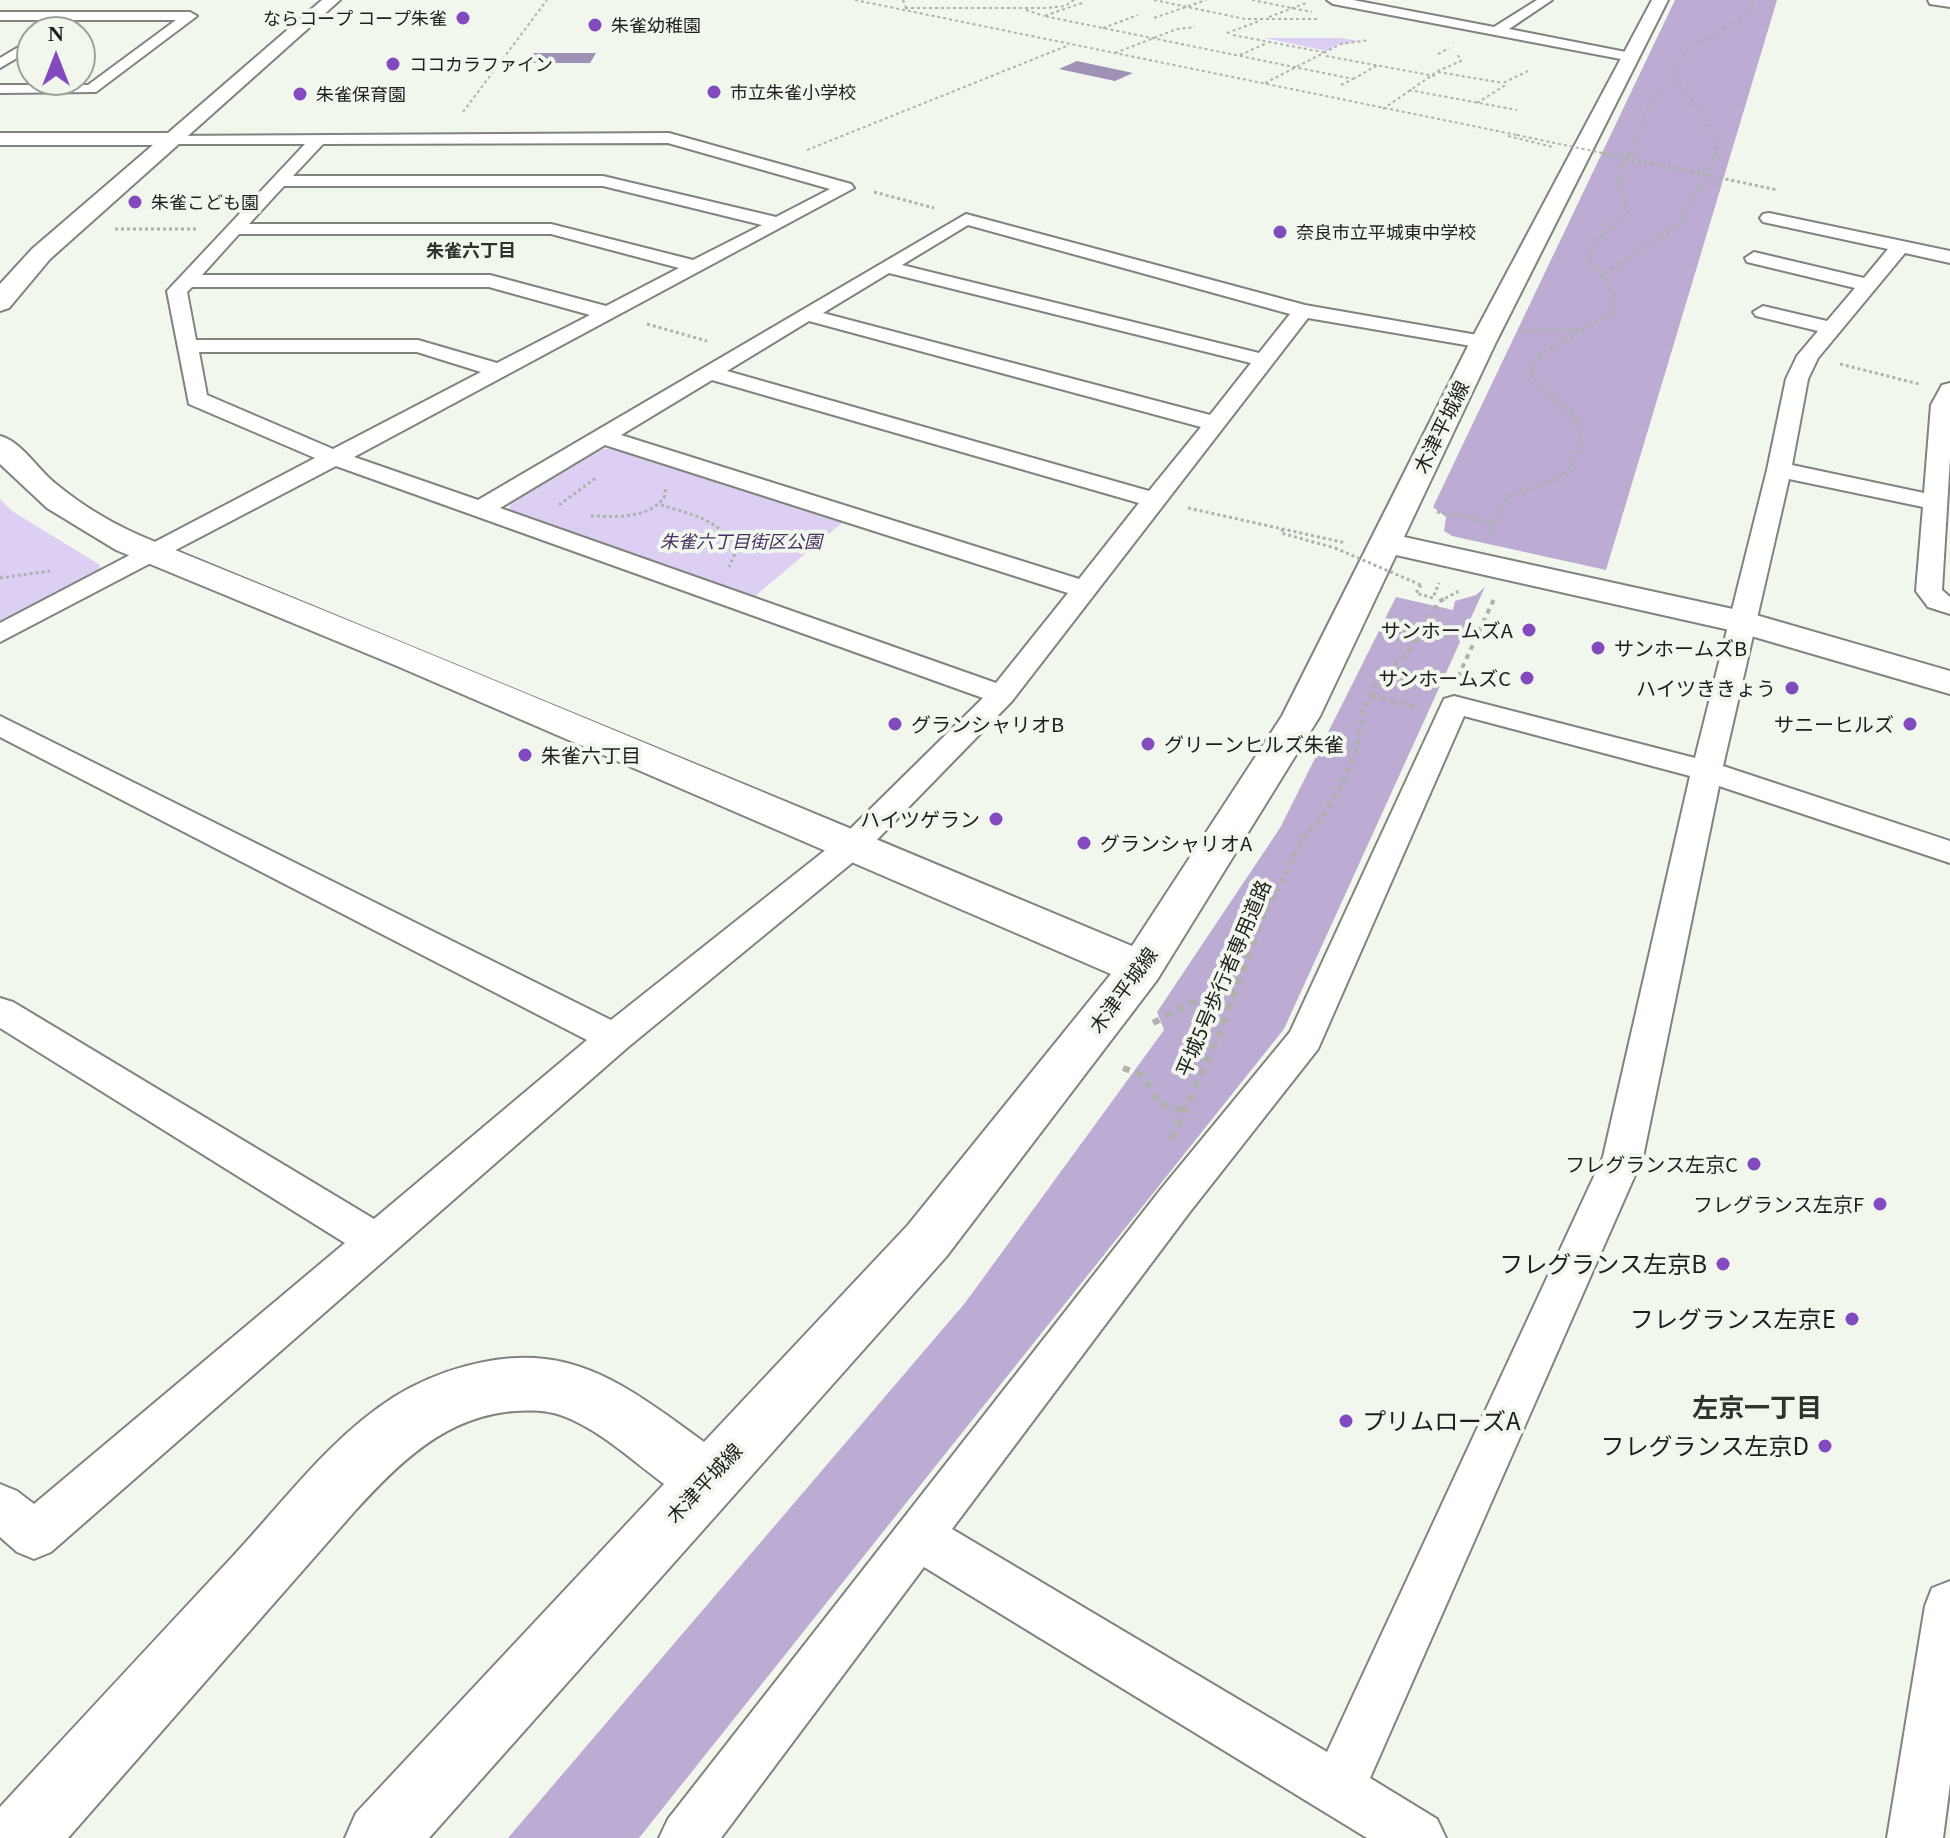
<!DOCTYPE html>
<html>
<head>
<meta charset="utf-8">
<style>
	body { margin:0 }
	#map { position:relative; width:1950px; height:1838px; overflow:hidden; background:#f2f7ee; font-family:Georgia,serif }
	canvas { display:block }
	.north { position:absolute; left:16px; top:16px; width:80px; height:80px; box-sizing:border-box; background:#f2f7ee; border:2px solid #9da19a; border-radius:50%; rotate:0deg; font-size:22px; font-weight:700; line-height:32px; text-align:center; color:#1d1f1c }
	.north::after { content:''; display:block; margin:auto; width:28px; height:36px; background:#834ac0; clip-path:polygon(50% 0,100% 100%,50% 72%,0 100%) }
</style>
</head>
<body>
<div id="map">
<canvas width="1950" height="1838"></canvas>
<div class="north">N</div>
</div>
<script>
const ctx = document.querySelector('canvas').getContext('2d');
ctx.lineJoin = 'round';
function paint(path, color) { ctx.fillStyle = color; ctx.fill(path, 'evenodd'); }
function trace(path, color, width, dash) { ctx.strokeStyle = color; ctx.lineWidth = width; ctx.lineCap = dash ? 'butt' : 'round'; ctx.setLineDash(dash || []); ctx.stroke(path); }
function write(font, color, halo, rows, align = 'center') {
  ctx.font = font + ' Georgia,"Noto Sans JP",serif'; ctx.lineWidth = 8; ctx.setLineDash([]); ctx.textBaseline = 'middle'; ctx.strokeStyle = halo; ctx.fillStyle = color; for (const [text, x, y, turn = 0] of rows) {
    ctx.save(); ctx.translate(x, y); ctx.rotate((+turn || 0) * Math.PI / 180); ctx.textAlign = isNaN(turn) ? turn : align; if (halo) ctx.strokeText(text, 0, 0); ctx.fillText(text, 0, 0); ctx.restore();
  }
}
paint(new Path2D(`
	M1264,38H1340L1360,41L1336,45L1327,51Z
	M614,448L843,522L754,597L509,511L510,501L596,450Z
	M0,499L12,511L100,565L99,570L0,621Z`), '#ddcef3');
paint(new Path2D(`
	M1675,0H1777L1606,570L1452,536L1444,531L1446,517L1433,507Z
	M1485,587L1284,1029L639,1838H508L965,1303L1164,1030L1157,1012L1280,828L1396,597L1453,610L1455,601L1476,595Z`), '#bcacd4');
paint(new Path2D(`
	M533,53H596L590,63H526Z
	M1077,61L1133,73L1115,81L1059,69Z`), '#9f90b6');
const street = new Path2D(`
	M1327,0H1353L1494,27L1537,0H1552L1509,29L1631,53L1638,57L1631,61L1333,4Z
	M0,12H190L197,16L96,92L0,93V85H88L176,20H0Z
	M32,39V49L0,68V58Z
	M669,133L851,184L854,188L354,457L478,500L966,214L1305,305L1483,336L1493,342L1483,348L1308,318L1012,701L864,853L627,1048L51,1552L34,1559L17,1552L0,1537V1484L17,1491L34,1504L345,1243L0,1028V998L13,1002L374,1219L587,1040L0,737V716L611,1020L842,837L983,698L336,466L0,642V623L315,458L189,404L167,291L305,144H172L164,139L166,136ZM668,143L830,189L776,217L603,176H293L323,144ZM284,186H603L762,225L693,260L551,224H249ZM968,225L1290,314L1259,353L902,265ZM239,234H551L679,268L606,306L490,275H202ZM889,273L1251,363L1210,415L823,313ZM192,287H489L590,315L497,363L418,340H196L187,292ZM809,321L1201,427L1149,491L727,371ZM199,352H417L481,372L333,449L207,395ZM712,380L1139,503L1079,579L621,435ZM605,445L1068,593L996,683L500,508Z
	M1769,213L1950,251V263L1905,253L1818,358L1808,379L1792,465L1924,493L1931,405L1942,385L1950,383V458L1942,590L1950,597V614L1928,607L1916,591L1923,507L1789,479L1723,766L1950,841V863L1719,786L1643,1157L1370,1778L1437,1819L1446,1838H1367L924,1567L721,1838H659L668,1819L1161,1189L1290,1032L1444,699L1454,696L1695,758L1767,470L1786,379L1797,356L1818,331L1756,316L1753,312L1763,306L1827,321L1855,288L1747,262L1745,258L1754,252L1864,278L1888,249L1763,222L1760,218L1763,214ZM1464,716L1690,776L1603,1157L1327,1752L952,1529L1189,1213L1318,1049Z
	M1950,1581V1784L1943,1838H1887L1925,1606L1932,1588Z`);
const secondary = new Path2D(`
	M322,0H340L50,259L9,308L0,311V284L32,249L153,145H0V133H168Z
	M1652,0H1668L1496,342L1404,537L1742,611L1950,671V694L1734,631L1396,555L1320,716L1157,980L946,1257L429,1838H345L356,1813L664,1484C633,1461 600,1430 563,1416C548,1410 531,1410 515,1411C445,1416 399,1463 354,1512L68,1838H0V1807C78,1723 156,1638 235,1554C285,1500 331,1437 394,1397C436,1371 495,1353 545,1359C604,1365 657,1408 704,1442L908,1225L1111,974L397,666L116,550L47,508L0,464V436C21,441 38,470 56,484C85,508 118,527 153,541C480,673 806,810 1132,946L1282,716L1470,342Z
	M1928,0H1950V7L1930,4Z`);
trace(street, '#7f847c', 4);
trace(secondary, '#7f847c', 4);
trace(new Path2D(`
	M855,0L1517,135
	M903,0L906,8
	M1154,0L1245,19H1319
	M1252,0L1312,12
	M1082,3L1044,16L1353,79L1341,85
	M905,8H1047L1065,6L1074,0
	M1026,10L1044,16
	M1269,17L1306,3
	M1154,18L1206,0
	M1103,28L1138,15
	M1227,33L1257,22L1256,19
	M1233,35L1327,53
	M1115,53L1177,29L1195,27
	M1438,54L1449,48
	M1240,55L1267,43
	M1326,56L1435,76
	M1438,72L1503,83
	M1353,79L1378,65
	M1265,83L1341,44L1369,40
	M1409,90L1517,110
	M1477,103L1504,86L1503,83L1528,71
	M1383,109L1438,71L1461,61L1458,55
	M463,112L547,0
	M1508,136L1553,147
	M807,150L1069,45
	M1629,155C1644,128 1642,96 1676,84
	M1716,155C1718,120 1682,100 1674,68L1689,49L1748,14L1753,5L1751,0`), '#aeb2ab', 2, [3, 3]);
trace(new Path2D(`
	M1702,174L1777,190
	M874,192L934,208
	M115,229H197
	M1602,277L1589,260L1596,241L1628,213L1618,177L1630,153
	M647,324L707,341
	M1522,331L1583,330
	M1840,364L1919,384
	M559,505L596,478
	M661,505C691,514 720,520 737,549L729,567
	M1188,508L1346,543
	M1437,512L1495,523
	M591,516C616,517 647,519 664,498L666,488
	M1283,529L1281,533L1335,548
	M1490,534L1504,502L1510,496C1543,480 1570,488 1579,444C1582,431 1579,420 1569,411C1554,397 1539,391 1531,371L1538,356L1615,311V296L1602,275L1680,224L1693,196L1709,174L1716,153
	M0,578L50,571
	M1421,585L1416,593L1433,598L1439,583
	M1440,601L1459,591`), '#aeb2ab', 3, [3, 3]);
trace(new Path2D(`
	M1458,677L1494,599
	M1371,696L1416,707
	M1263,919L1303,838L1323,816L1343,782L1357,749L1362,712L1380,677L1403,658L1426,629L1438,602L1444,599`), '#aeb2ab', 4, [5, 5]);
trace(new Path2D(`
	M1153,1023L1240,978
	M1123,1068L1142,1075L1159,1103L1184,1111
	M1172,1139L1222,1027L1263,917`), '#aeb2ab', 6, [7, 7]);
paint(street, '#fff');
paint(secondary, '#fff');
trace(new Path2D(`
	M1517,135L1612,155`), '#aeb2ab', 2, [3, 3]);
trace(new Path2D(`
	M1603,153L1702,174
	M1335,548L1421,585`), '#aeb2ab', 3, [3, 3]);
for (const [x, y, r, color] of [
	[463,18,8,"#834ac0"],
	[595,25,8,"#834ac0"],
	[393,64,8,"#834ac0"],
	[714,92,8,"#834ac0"],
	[300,94,8,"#834ac0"],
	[135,202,8,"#834ac0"],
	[1280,232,8,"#834ac0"],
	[1529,630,8,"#834ac0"],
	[1598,648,8,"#834ac0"],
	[1527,678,8,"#834ac0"],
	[1792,688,8,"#834ac0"],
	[895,724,8,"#834ac0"],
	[1910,724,8,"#834ac0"],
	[1148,744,8,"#834ac0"],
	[525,755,8,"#834ac0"],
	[996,819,8,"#834ac0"],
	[1084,843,8,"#834ac0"],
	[1754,1164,8,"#834ac0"],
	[1880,1204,8,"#834ac0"],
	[1723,1264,8,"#834ac0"],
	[1852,1319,8,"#834ac0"],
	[1346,1421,8,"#834ac0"],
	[1825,1446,8,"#834ac0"]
]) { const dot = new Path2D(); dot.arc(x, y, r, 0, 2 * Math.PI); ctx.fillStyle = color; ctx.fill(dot); trace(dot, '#f2f7ee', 3); }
write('18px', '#1d1f1c', '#f2f7ee', [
	["ならコープ コープ朱雀",447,18,"right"],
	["朱雀幼稚園",611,25],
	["ココカラファイン",409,64],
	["市立朱雀小学校",730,92],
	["朱雀保育園",316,94],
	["朱雀こども園",151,202],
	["奈良市立平城東中学校",1296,232]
], 'left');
write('bold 18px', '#2e332c', '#f2f7ee', [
	["朱雀六丁目",471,250]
]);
write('italic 18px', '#462f62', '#f2f7ee', [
	["朱雀六丁目街区公園",741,541]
]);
write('20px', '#1d1f1c', '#f2f7ee', [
	["木津平城線",1441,427,-64],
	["平城5号歩行者専用道路",1223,978,-67],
	["木津平城線",1123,990,-54],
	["木津平城線",704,1483,-47]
]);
write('20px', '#1d1f1c', '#f2f7ee', [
	["サンホームズA",1513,630],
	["サンホームズB",1614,648,"left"],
	["サンホームズC",1511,678],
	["ハイツききょう",1776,688],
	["グランシャリオB",911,724,"left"],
	["サニーヒルズ",1894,724],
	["グリーンヒルズ朱雀",1164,744,"left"],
	["朱雀六丁目",541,755,"left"],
	["ハイツゲラン",980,819],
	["グランシャリオA",1100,843,"left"],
	["フレグランス左京C",1738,1164],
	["フレグランス左京F",1864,1204]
], 'right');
write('24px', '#1d1f1c', '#f2f7ee', [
	["フレグランス左京B",1707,1264],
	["フレグランス左京E",1836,1319],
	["プリムローズA",1362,1421,"left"],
	["フレグランス左京D",1809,1446]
], 'right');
write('bold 26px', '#2e332c', '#f2f7ee', [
	["左京一丁目",1757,1407]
]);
</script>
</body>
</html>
